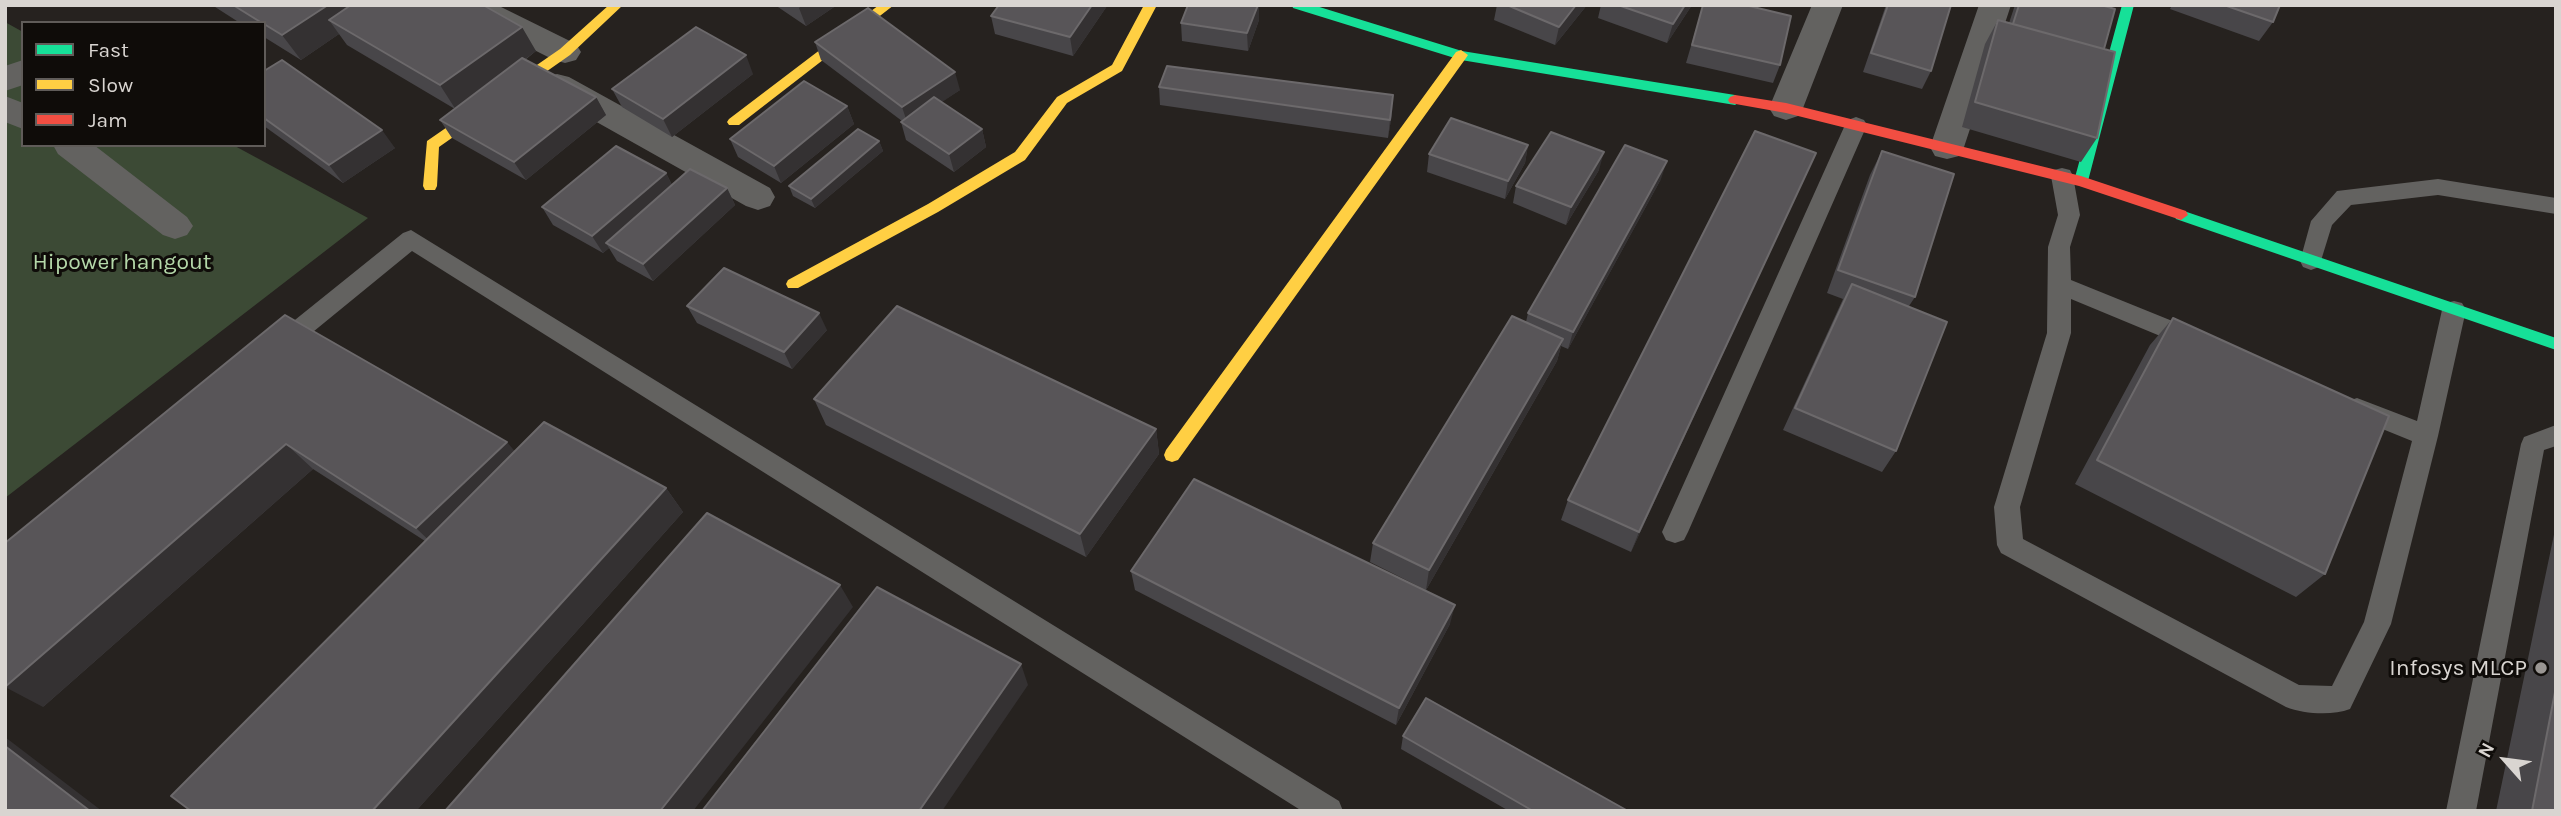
<!DOCTYPE html>
<html>
<head>
<meta charset="utf-8">
<style>
	body { margin:0 }
	#map { position:relative; width:2561px; height:816px; overflow:hidden; background:#26221f; font-family:Karla,sans-serif }
	canvas { display:block }
	.frame { position:absolute; inset:0; border:7px solid #d9d5d1; pointer-events:none }
	.legend { position:absolute; left:21px; top:21px; width:245px; height:126px; box-sizing:border-box; background:#0f0c09; border:2px solid #605c59; margin:0; padding:9px 12px; list-style:none; font-size:21px; color:#d9d5d1 }
	.legend li { display:flex; align-items:center; gap:14px; height:35px }
	.legend b { width:35px; border:2px solid #605c59 }
	.north { position:absolute; left:2470px; top:725px; width:70px; height:70px; -webkit-text-stroke:5px #0f0c09; paint-order:stroke; rotate:298deg; font-size:19px; font-weight:700; line-height:28px; text-align:center; color:#d9d5d1 }
	.north::after { content:''; display:block; margin:auto; width:24px; height:32px; background:#d9d5d1; clip-path:polygon(50% 0,100% 100%,50% 72%,0 100%) }
</style>
</head>
<body>
<div id="map">
<canvas width="2561" height="816"></canvas>
<div class="frame"></div>
<ul class="legend">
<li><b style="height:9px;background:#16e098"></b>Fast</li>
<li><b style="height:9px;background:#ffcf43"></b>Slow</li>
<li><b style="height:9px;background:#f24e42"></b>Jam</li>
</ul>
<div class="north">N</div>
</div>
<script>
const ctx = document.querySelector('canvas').getContext('2d');
ctx.lineJoin = 'round';
function paint(path, color) { ctx.fillStyle = color; ctx.fill(path, 'evenodd'); }
function trace(path, color, width, dash) { ctx.strokeStyle = color; ctx.lineWidth = width; ctx.lineCap = dash ? 'butt' : 'round'; ctx.setLineDash(dash || []); ctx.stroke(path); }
function write(font, color, halo, rows, align = 'center') {
  ctx.font = font + ' Karla,sans-serif'; ctx.lineWidth = 6; ctx.setLineDash([]); ctx.textBaseline = 'middle'; ctx.strokeStyle = halo; ctx.fillStyle = color; for (const [text, x, y, turn = 0] of rows) {
    ctx.save(); ctx.translate(x, y); ctx.rotate((+turn || 0) * Math.PI / 180); ctx.textAlign = isNaN(turn) ? turn : align; if (halo) ctx.strokeText(text, 0, 0); ctx.fillText(text, 0, 0); ctx.restore();
  }
}
paint(new Path2D(`
	M5,22L23,32V145H233L368,218L5,498Z`), '#3c4a35');
paint(new Path2D(`
	M1856,117L1864,120L1867,125L1688,532L1684,540L1675,543L1666,540L1662,532L1845,125L1848,120Z
	M2062,168L2070,170L2073,176L2080,215L2070,247L2071,280L2202,333L2206,340L2202,347L2194,350L2071,299V333L2020,507L2023,539L2299,685L2332,686L2364,622L2412,441L2348,415L2345,408L2348,401L2357,398L2417,421L2442,310L2446,303L2454,301L2462,303L2466,310L2438,436L2391,624L2350,709C2332,716 2304,714 2286,707L2001,553L1997,545L1994,507L2047,333L2048,247L2058,215L2051,176L2054,170Z
	M2438,179L2556,198V214L2438,195L2351,205L2332,225L2319,267L2311,270L2303,267L2300,261L2311,221L2337,191Z
	M411,230L1339,801L1343,811H1302L412,251L286,354L278,357L270,354L266,347L270,340L403,233Z
	M2556,425V446L2544,450L2476,811H2446L2521,444L2524,437Z`), '#636260');
paint(new Path2D(`
	M455,5H497L576,44L581,52L576,60L565,63L554,60L459,12Z
	M1812,5H1843L1803,108L1798,116L1786,120L1774,116L1769,108Z
	M1979,5H2011L1964,147L1959,156L1947,159L1935,156L1930,147Z
	M23,60V85L5,91V66Z
	M557,74L569,77L770,188L775,197L770,206L758,210L746,206L545,93L541,85L545,77Z
	M5,96L23,103V129L5,122Z
	M53,145H94L187,217L193,226L187,235L175,239L163,235L58,154Z`), '#636260');
paint(new Path2D(`
	M1292,5H1313L1462,51L1735,95L1742,100L1735,105L1461,60L1293,8Z
	M2122,5H2134L2088,181L2081,186L2074,181Z
	M2181,210L2556,338V350L2176,219L2174,215Z`), '#16e098');
paint(new Path2D(`
	M609,5H623L570,55L439,147L437,186L435,190H425L423,186L427,141L560,49Z
	M879,5H894L739,125H729L727,122L729,119Z
	M1144,5H1157L1122,71L1067,103L1025,160L938,212L798,288H788L786,284L788,280L928,204L1015,152L1057,97L1112,65Z
	M1461,50L1468,55L1466,58L1178,460L1172,462L1166,460L1164,455L1166,450L1456,52Z`), '#ffcf43');
paint(new Path2D(`
	M1735,95L1786,103L2081,176L2186,211L2188,215L2181,220L2079,186L1786,113L1730,103L1728,100L1730,97Z`), '#f24e42');
paint(new Path2D(`
	M212,5H483L536,51L525,60L596,97L606,115L526,180L452,138L440,120L455,109L347,45L339,34L301,60L264,37V23H240Z
	M775,5H837L806,26Z
	M999,5H1107V6L1073,56L995,34L991,16Z
	M1188,5H1259V20L1248,51L1182,41L1181,23Z
	M1497,5H1587L1555,45L1494,20Z
	M1601,5H1692L1667,43L1598,18Z
	M1703,5L1780,65L1773,83L1686,63Z
	M1886,5H1951L1931,71L1922,89L1863,72Z
	M2015,5H2105L2104,49L2097,138L2081,162L1962,127L1985,44L1998,20L2009,23Z
	M2172,5H2280L2273,22L2259,41L2170,9Z
	M815,42L960,90L941,102L982,129L986,147L954,172L906,140L901,122L902,121L821,60Z
	M264,71L395,148L343,183L264,126Z
	M753,74L672,137L622,107L612,89Z
	M1159,87L1392,113L1388,138L1160,105Z
	M847,106L854,124L781,183L738,157L730,139Z
	M879,141L883,151L815,208L793,196L789,186Z
	M1528,145L1525,163L1505,199L1427,172L1429,154Z
	M1882,151L1915,297L1909,306L1896,451L1882,472L1783,430L1843,299L1827,293L1870,175Z
	M1816,153L1631,552L1561,520L1568,500Z
	M1599,170L1566,225L1513,203L1516,186Z
	M666,173L672,185L727,188L735,205L653,281L617,261L609,248L603,253L553,225L542,207Z
	M1661,179L1568,349L1561,346L1557,361L1426,590L1370,562L1373,543L1526,322L1528,313Z
	M687,306L827,330L792,369L697,323Z
	M285,315L515,451L666,488L683,512L416,811H191L425,541L313,469L43,707Z
	M2173,318L2325,574L2296,597L2075,484L2150,345Z
	M814,399L1156,429L1159,454L1086,557L826,425Z
	M2556,525V811H2496Z
	M1131,571L1450,624L1396,725L1135,590Z
	M1403,736L1628,811H1509L1401,749Z`), '#484649');
paint(new Path2D(`
	M328,5H373L329,20L339,34L301,60L282,35Z
	M803,5H837L806,26L799,8Z
	M1092,5L1107,6L1073,56L1070,37Z
	M1258,5H1259V20L1248,51L1247,33Z
	M1576,5H1587L1555,45L1559,27Z
	M1685,5H1692L1667,43L1673,24Z
	M522,27L536,51L456,110L440,85Z
	M746,55L753,74L672,137L663,119Z
	M955,72L960,90L908,125L902,107Z
	M1393,95L1392,113L1388,138L1390,120Z
	M596,97L606,115L526,180L514,162Z
	M847,106L854,124L781,183L774,166Z
	M982,129L986,147L954,172L949,154Z
	M382,130L395,148L343,183L329,165Z
	M879,141L883,151L815,208L811,199Z
	M1528,145L1525,163L1505,199L1508,181Z
	M1604,152L1599,170L1566,225L1571,207Z
	M1816,153L1805,177L1631,552L1639,532Z
	M1667,161L1661,179L1568,349L1573,332Z
	M666,173L675,191L606,243L609,248L603,253L592,236Z
	M727,188L735,205L653,281L643,264Z
	M819,313L827,330L792,369L784,352Z
	M1563,339L1557,361L1426,590L1429,570Z
	M1156,429L1159,454L1086,557L1080,534Z
	M507,442L528,467L440,551L416,528Z
	M286,444L313,469L43,707L5,687Z
	M666,488L683,512L416,811H372Z
	M840,585L853,607L693,811H660Z
	M1455,605L1450,624L1396,725L1399,708Z
	M1021,664L1028,685L942,811H919Z
	M5,737L102,811H90L5,746Z`), '#343132');
const building = new Path2D(`
	M233,5H328L282,35L264,24V23H262Z
	M351,5H483L522,27L440,85L329,20Z
	M999,5H1092L1070,37L991,16Z
	M1188,5H1258L1247,33L1181,23Z
	M1507,5H1576L1559,27Z
	M1618,5H1685L1673,24Z
	M1703,5H1745L1791,16L1780,65L1692,45Z
	M1888,5H1951L1931,71L1871,53Z
	M2019,5H2101L2115,9L2104,49L2013,24Z
	M2224,5H2280L2273,22Z
	M868,8L955,72L902,107L815,42Z
	M1998,20L2115,52L2097,138L1975,102Z
	M696,27L746,55L663,119L612,89Z
	M522,58L596,97L514,162L440,120Z
	M282,60L382,130L329,165L264,118V71Z
	M1167,66L1393,95L1390,120L1159,87Z
	M804,81L847,106L774,166L730,139Z
	M934,97L982,129L949,154L901,122Z
	M1451,118L1528,145L1508,181L1429,154Z
	M858,129L879,141L811,199L789,186Z
	M1755,131L1816,153L1639,532L1568,500Z
	M1551,132L1604,152L1571,207L1516,186Z
	M1625,145L1667,161L1573,332L1528,313Z
	M616,146L666,173L592,236L542,207Z
	M1882,151L1954,174L1915,297L1838,270Z
	M690,169L727,188L643,264L606,243Z
	M724,268L819,313L784,352L687,306Z
	M1852,284L1947,322L1896,451L1795,408Z
	M897,306L1156,429L1080,534L814,399Z
	M285,315L507,442L416,528L286,444L5,687V543Z
	M1512,316L1563,339L1429,570L1373,543Z
	M2173,318L2389,416L2325,574L2097,460Z
	M544,422L666,488L372,811H191L171,796Z
	M1194,479L1455,605L1399,708L1131,571Z
	M707,513L840,585L660,811H445Z
	M877,587L1021,664L919,811H702Z
	M2556,687V811H2532Z
	M1426,698L1628,811H1533L1403,736Z
	M5,746L90,811H5Z`);
paint(building, '#585558');
trace(building, '#6c696b', 2);
for (const [x, y, r, color] of [
	[2541,668,7,"#9a9693"]
]) { const dot = new Path2D(); dot.arc(x, y, r, 0, 2 * Math.PI); ctx.fillStyle = color; ctx.fill(dot); trace(dot, '#0f0c09', 2.5); }
write('23px', '#b4d8a9', '#0f0c09', [
	["Hipower hangout",122,262]
]);
write('23px', '#d9d5d1', '#0f0c09', [
	["Infosys MLCP",2527,668]
], 'right');
</script>
</body>
</html>
